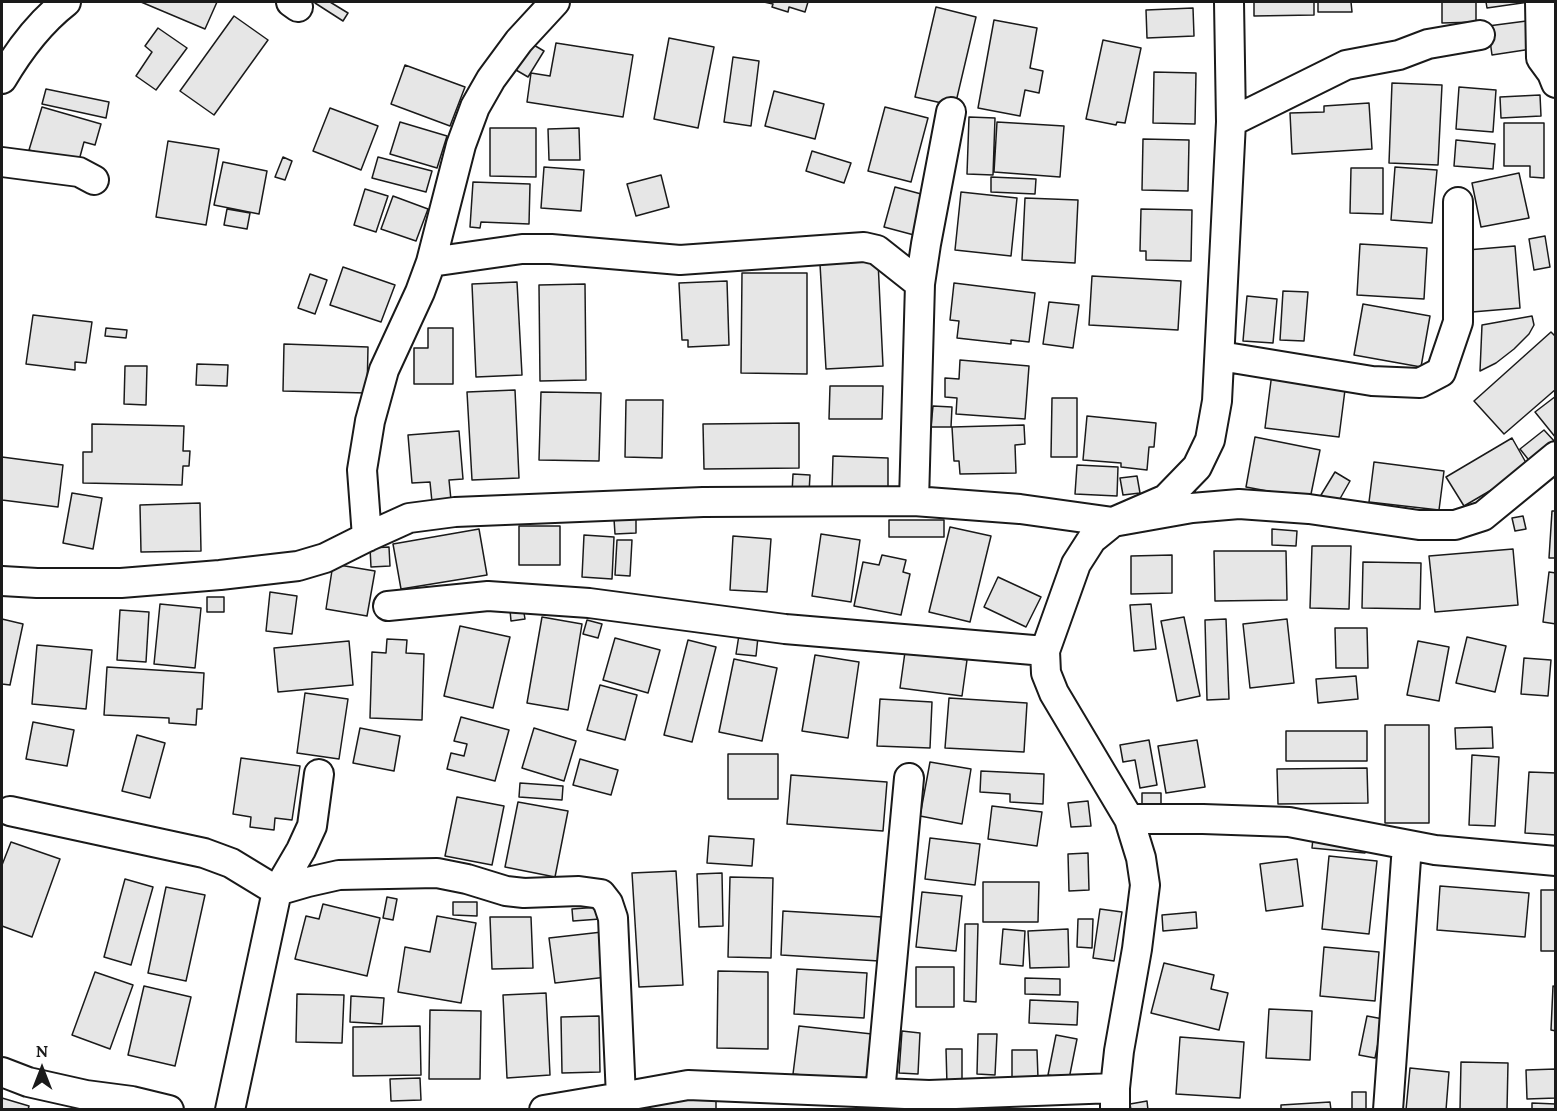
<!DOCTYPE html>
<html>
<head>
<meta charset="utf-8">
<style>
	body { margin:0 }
	#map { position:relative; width:1557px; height:1111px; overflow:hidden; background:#fff; font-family:Lora,serif }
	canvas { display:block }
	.frame { position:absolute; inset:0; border:3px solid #1a1a1a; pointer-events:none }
	.north { position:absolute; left:12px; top:1039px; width:60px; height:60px; -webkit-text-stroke:4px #fff; paint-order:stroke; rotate:0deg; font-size:16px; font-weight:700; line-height:24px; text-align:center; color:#1a1a1a }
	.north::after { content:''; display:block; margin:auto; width:21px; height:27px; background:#1a1a1a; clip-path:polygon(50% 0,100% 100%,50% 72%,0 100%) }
</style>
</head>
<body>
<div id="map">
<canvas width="1557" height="1111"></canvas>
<div class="frame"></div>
<div class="north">N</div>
</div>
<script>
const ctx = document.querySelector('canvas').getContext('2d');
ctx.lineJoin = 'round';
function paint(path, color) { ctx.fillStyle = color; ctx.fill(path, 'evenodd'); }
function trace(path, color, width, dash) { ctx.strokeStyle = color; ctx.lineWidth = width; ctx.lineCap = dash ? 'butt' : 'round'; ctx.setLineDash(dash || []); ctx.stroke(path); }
const building = new Path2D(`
	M141,2H217L205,29Z
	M316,2H330L348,13L343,21L315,3Z
	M764,2H808L805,12L789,7L788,12L772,7L773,4Z
	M1254,2H1314V15L1254,16Z
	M1318,2H1351L1352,12H1318Z
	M1442,2H1476V22L1442,23Z
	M1486,2H1529L1487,8Z
	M936,7L976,17L955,106L915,97Z
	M1193,8L1194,36L1147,38L1146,10Z
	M234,16L268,40L214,115L180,91Z
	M994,20L1037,28L1030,68L1043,71L1039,93L1025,90L1020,116L978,108Z
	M1534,20L1538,48L1492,55L1488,26Z
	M158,28L187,48L156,90L136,76L152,52L145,46Z
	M669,38L714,47L698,128L654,119Z
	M1103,40L1141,48L1125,123L1117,122L1116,125L1086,119Z
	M556,43L633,55L623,117L527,102L531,73L550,76Z
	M532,44L544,51L528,77L516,70Z
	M733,57L759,61L751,126L724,122Z
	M405,65L465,87L450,126L391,104Z
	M1154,72L1196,73L1195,124L1153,123Z
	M1392,83L1442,85L1438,165L1389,163Z
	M1459,87L1496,90L1493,132L1456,129Z
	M46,89L109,102L106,118L42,104Z
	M774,91L824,104L815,139L765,126Z
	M1540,95L1541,116L1501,118L1500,97Z
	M1369,103L1372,149L1292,154L1290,113L1324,112V106Z
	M42,107L101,124L95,145L84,142L78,164L29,150Z
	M885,107L928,118L911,182L868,171Z
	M330,108L378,126L361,170L313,151Z
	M969,117L995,118L993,175L967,174Z
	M400,122L447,136L437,168L390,154Z
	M997,122L1064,126L1060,177L994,172Z
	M1504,123H1544V178L1530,177V166H1504Z
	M490,128H536V177L490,176Z
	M579,128L580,160H549L548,129Z
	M1143,139L1189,140L1188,191L1142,190Z
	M1456,140L1495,144L1493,169L1454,166Z
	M168,141L219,149L206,225L156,217Z
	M812,151L851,163L844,183L806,171Z
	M283,157L292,161L285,180L275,177Z
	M378,157L432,171L426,192L372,178Z
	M223,162L267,171L259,214L214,205Z
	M544,167L584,170L581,211L541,208Z
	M1395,167L1437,170L1432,223L1391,220Z
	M1351,168H1383V214L1350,213Z
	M1519,173L1529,218L1481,227L1472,183Z
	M661,175L669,207L636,216L627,184Z
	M991,177L1036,179L1035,194L991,192Z
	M473,182L530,184L529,224L481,222L480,228L470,227Z
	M895,187L925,195L914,235L884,227Z
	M365,189L388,196L376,232L354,225Z
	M961,192L1017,198L1011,256L955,250Z
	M393,196L428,209L416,241L381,229Z
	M1025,198L1078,200L1075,263L1022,260Z
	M227,209L250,213L247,229L224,225Z
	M1141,209L1192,210L1191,261L1146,260V251H1140Z
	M1545,236L1550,267L1534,270L1529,239Z
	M1360,244L1427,248L1424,299L1357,295Z
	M1515,246L1520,308L1472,312L1467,250Z
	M878,261L883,366L826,369L820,264Z
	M343,267L395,285L381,322L330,305Z
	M742,273H807V374L741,373Z
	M310,274L327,280L315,314L298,308Z
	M1092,276L1181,281L1178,330L1089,325Z
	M727,281L729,345L688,347V340H682L679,283Z
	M517,282L522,375L476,377L472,284Z
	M954,283L1035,293L1029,342L1011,340V344L957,338L959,321L950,320Z
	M585,284L586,380L540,381L539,285Z
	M1283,291L1308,292L1304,341L1280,340Z
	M1247,296L1277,299L1273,343L1243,341Z
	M1049,302L1079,305L1073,348L1043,344Z
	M1363,304L1430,316L1421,367L1354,355Z
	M33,315L92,322L86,363L75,362V370L26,364Z
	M1532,316L1534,325L1529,334L1514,349L1496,363L1480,371L1482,325Z
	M106,328L127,330L126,338L105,336Z
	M428,328H453V384H414V348H428Z
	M1551,332L1556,337V389L1504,434L1474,401Z
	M284,344L368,347L367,393L283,391Z
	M960,360L1029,366L1025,419L956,414L957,398L945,397V378L959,379Z
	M197,364L228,365L227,386L196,385Z
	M125,366H147L146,405L124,404Z
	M1272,373L1346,382L1339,437L1265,428Z
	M830,386H883L882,419H829Z
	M515,390L519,478L472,480L467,392Z
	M541,392L601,393L599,461L539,460Z
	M1556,396V438L1535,412Z
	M1052,398H1077V457H1051Z
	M626,400H663L662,458L625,457Z
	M933,406L952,407L951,427H931Z
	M1087,416L1156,423L1154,447H1149L1147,470L1121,467V463L1083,460Z
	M799,423V468L704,469L703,424Z
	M92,424L184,426L183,451H190L189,466H183L182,485L83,483V452H92Z
	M1024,425L1025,444L1015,445L1016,473L960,474L959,461H954L952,427Z
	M1544,430L1556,443L1532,464L1520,449Z
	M459,431L463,479L449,480L451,500L432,502L430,482L412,483L408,435Z
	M1255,437L1320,450L1310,499L1246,487Z
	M1512,438L1529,468L1464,506L1446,477Z
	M833,456L888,458V491L832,490Z
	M2,457L63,465L58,507L2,500Z
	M1374,462L1444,471L1439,510L1369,502Z
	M1077,465L1118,467L1117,496L1075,494Z
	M1335,472L1350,481L1337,504L1321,495Z
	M793,474L810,475L809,493H792Z
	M1137,476L1140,493L1123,495L1120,478Z
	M72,493L102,498L93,549L63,543Z
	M200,503L201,551L141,552L140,505Z
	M1552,511H1556V558H1549Z
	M1523,516L1526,529L1515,531L1512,518Z
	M614,519H636V533L615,534Z
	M889,520H944V537H889Z
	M519,526H560V565H519Z
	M950,527L991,536L970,622L929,612Z
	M479,529L487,575L401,589L393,544Z
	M1272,529L1297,531L1296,546L1272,545Z
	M821,534L860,540L851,602L812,596Z
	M584,535L614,537L612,579L582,577Z
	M733,536L771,539L767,592L730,590Z
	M617,540H632L630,576L615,575Z
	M1312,546H1351L1349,609L1310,608Z
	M389,547L390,566L371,567L370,548Z
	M1513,549L1518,605L1435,612L1429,556Z
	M1214,551H1286L1287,600L1215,601Z
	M882,555L906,560L903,572L910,574L901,615L854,606L863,562L879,565Z
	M1172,555V593L1131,594V556Z
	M1363,562L1421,563L1420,609L1362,608Z
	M333,564L375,571L367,616L326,609Z
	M1549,572L1556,573V624L1543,622Z
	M998,577L1041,597L1026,627L984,607Z
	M270,592L297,596L292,634L266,631Z
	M207,597H224V612H207Z
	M160,604L201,608L195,668L154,664Z
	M1151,604L1156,649L1134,651L1130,605Z
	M523,607L525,619L511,621L510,610Z
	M120,610L149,612L146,662L117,660Z
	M542,617L582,624L568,710L527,703Z
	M1184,617L1200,696L1177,701L1161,621Z
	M2,619L23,624L10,685L2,684Z
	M1226,619L1229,699L1207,700L1205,620Z
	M1287,619L1294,683L1250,688L1243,624Z
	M587,620L602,624L598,638L583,634Z
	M460,626L510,637L493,708L444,696Z
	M1335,628H1367L1368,668H1336Z
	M739,635L758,637L756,656L736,654Z
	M1467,637L1506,646L1495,692L1456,683Z
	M615,638L660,650L648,693L603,680Z
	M387,639L407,640L406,653L424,654L422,720L370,718L372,652L386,653Z
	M688,640L716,647L692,742L664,735Z
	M349,641L353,685L278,692L274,648Z
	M1418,641L1449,647L1439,701L1407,695Z
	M37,645L92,650L86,709L32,704Z
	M905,652L967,660L962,696L900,688Z
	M815,655L859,662L848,738L802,731Z
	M1524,658L1551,660L1548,696L1521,694Z
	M734,659L777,668L762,741L719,732Z
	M107,667L204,673L202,709H197L196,725L169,723V718L104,715Z
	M1356,676L1358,699L1318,703L1316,679Z
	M600,685L637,695L625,740L587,730Z
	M305,693L348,699L339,759L297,753Z
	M949,698L1027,703L1024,752L945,748Z
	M880,699L932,702L930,748L877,746Z
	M461,717L509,730L495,781L447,769L451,753L464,756L467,744L454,741Z
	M33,722L74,730L67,766L26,759Z
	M1385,725H1429V823H1385Z
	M1492,727L1493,748L1456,749L1455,728Z
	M360,728L400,736L394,771L353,763Z
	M534,728L576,741L564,781L522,768Z
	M1286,731H1367V761H1286Z
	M137,735L165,743L150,798L122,791Z
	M1149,740L1157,785L1140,788L1135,760L1123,762L1120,745Z
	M1197,740L1205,787L1166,793L1158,746Z
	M728,754H778V799H728Z
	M1472,755L1499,757L1495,826L1469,825Z
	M241,758L300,766L292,820L275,818L274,830L250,827L251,817L233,814Z
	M580,759L618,770L611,795L573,785Z
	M930,762L971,769L962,824L920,816Z
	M1367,768L1368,803L1278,804L1277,769Z
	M981,771L1044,774L1043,804L1010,802V794L980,792Z
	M1529,772L1556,773V835L1525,833Z
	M791,775L887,782L883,831L787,824Z
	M520,783L563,786L562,800L519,797Z
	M1142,793H1161V812L1142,811Z
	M457,797L504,806L492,865L445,856Z
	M1088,801L1091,826L1071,827L1068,803Z
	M518,802L568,811L555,877L505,867Z
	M992,806L1042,812L1037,846L988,839Z
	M709,836L754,839L752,866L707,863Z
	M930,838L980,844L975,885L925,879Z
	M1313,838L1366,844L1365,853L1312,848Z
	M11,842L60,859L32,937L2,926V865Z
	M1088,853L1089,890L1069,891L1068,854Z
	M1329,856L1377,861L1369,934L1322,929Z
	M1297,859L1303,906L1266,911L1260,864Z
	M676,871L683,985L639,987L632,873Z
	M722,873L723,926L699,927L697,874Z
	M730,877L773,878L771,958L728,957Z
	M125,879L153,887L131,965L104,957Z
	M983,882H1039L1038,922H983Z
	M1440,886L1529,893L1525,937L1437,930Z
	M166,887L205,895L186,981L148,973Z
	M1541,890H1556V951H1541Z
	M922,892L962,896L956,951L916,947Z
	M387,897L397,899L393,920L383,918Z
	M453,902H477V916L453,915Z
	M323,904L380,918L367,976L295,959L306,916L319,919Z
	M599,907L600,919L573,921L572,909Z
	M1100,909L1122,912L1114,961L1093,958Z
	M783,911L882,917L879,961L781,955Z
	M1196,912L1197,928L1163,931L1162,915Z
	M437,916L476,923L461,1003L398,992L405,947L430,952Z
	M490,917H531L533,968L492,969Z
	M1078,919H1093L1092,948L1077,947Z
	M965,924H978L976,1002L964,1001Z
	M1003,929L1025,931L1023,966L1000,964Z
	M1068,929L1069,967L1030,968L1028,931Z
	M602,932L607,977L555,983L549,938Z
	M1324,947L1379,952L1375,1001L1320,996Z
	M1164,963L1214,975L1211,989L1228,993L1219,1030L1151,1013Z
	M916,967H954V1007H916Z
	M797,969L867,973L864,1018L794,1014Z
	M718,971L768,972V1049L717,1048Z
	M95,972L133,985L110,1049L72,1035Z
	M1025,978L1060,979V995L1025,994Z
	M144,986L191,997L175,1066L128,1055Z
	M1553,986L1556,987V1031L1551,1030Z
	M546,993L550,1075L507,1078L503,995Z
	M297,994L344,995L342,1043L296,1042Z
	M351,996L384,998L382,1024L350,1022Z
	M1030,1000L1078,1002L1077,1025L1029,1023Z
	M1269,1009L1312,1011L1310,1060L1266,1058Z
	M430,1010L481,1011L480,1079H429Z
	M599,1016L600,1072L562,1073L561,1017Z
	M1367,1016L1383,1019L1375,1058L1359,1055Z
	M420,1026L421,1075L353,1076V1027Z
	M799,1026L872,1034L866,1082L793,1074Z
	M902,1031L920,1033L918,1074L899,1073Z
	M978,1034H997L995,1075L977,1074Z
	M1056,1035L1077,1039L1069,1079L1048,1075Z
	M1180,1037L1244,1042L1240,1098L1176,1094Z
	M946,1049H962V1085H947Z
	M1012,1050H1037L1038,1078L1012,1079Z
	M1461,1062L1508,1063L1507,1110H1460Z
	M1410,1068L1449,1072L1446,1110H1406Z
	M1556,1069V1098L1527,1099L1526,1070Z
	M420,1078L421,1100L391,1101L390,1079Z
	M1352,1092H1366V1110H1352Z
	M2,1098L29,1106L28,1110H2Z
	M716,1099V1110H650V1100Z
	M1147,1101L1148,1110H1131L1130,1104Z
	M1330,1102L1331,1110H1281V1105Z
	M1532,1103L1556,1104V1110H1532Z`);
paint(building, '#e6e6e6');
trace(building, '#1a1a1a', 1.5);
const minor = new Path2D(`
	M291,2L298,7
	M1540,2L1541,58L1552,73L1556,83
	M2,79C19,50 39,23 66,2
	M1231,122L1346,65L1399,55L1428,44L1480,35
	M2,162L79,172L94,180
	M431,262L522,249H551L680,260L864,247L877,250L920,284
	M1220,356L1372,381L1420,383L1441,372L1458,322V202
	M914,501L920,284L926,244L951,112
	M367,537L362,470L370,421L384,370L420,292L431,262L461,145L475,107L491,79L519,41L555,2
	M2,581L37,583H121L220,575L298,566L325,558L367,537L409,518L455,512L703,502L914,501L1020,509L1113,522L1192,508L1239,504L1309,509L1419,525H1455L1483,516L1556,456
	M388,606L488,596L589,603L785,629L1045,651
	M10,811L204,853L231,863L277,891L308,882L339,875L437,873L467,879L506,891L524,893L579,891L601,894L608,903L613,918L621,1097L620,1110
	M1129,819H1203L1289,822L1435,850L1556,861
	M2,1072L28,1082L86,1095L132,1101L169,1110
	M880,1093L909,778
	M230,1110L277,891L301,850L312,826L319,774
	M544,1110L621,1097L688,1085L929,1095L1115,1088
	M1115,1110V1088L1119,1051L1137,949L1145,885L1141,858L1129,819L1054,693L1046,673L1045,651L1076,564L1092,539L1113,522L1166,499L1197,467L1210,440L1217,401L1231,122L1229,2
	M1388,1110L1407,845`);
trace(minor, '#1a1a1a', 32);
trace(minor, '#fff', 28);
</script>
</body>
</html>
